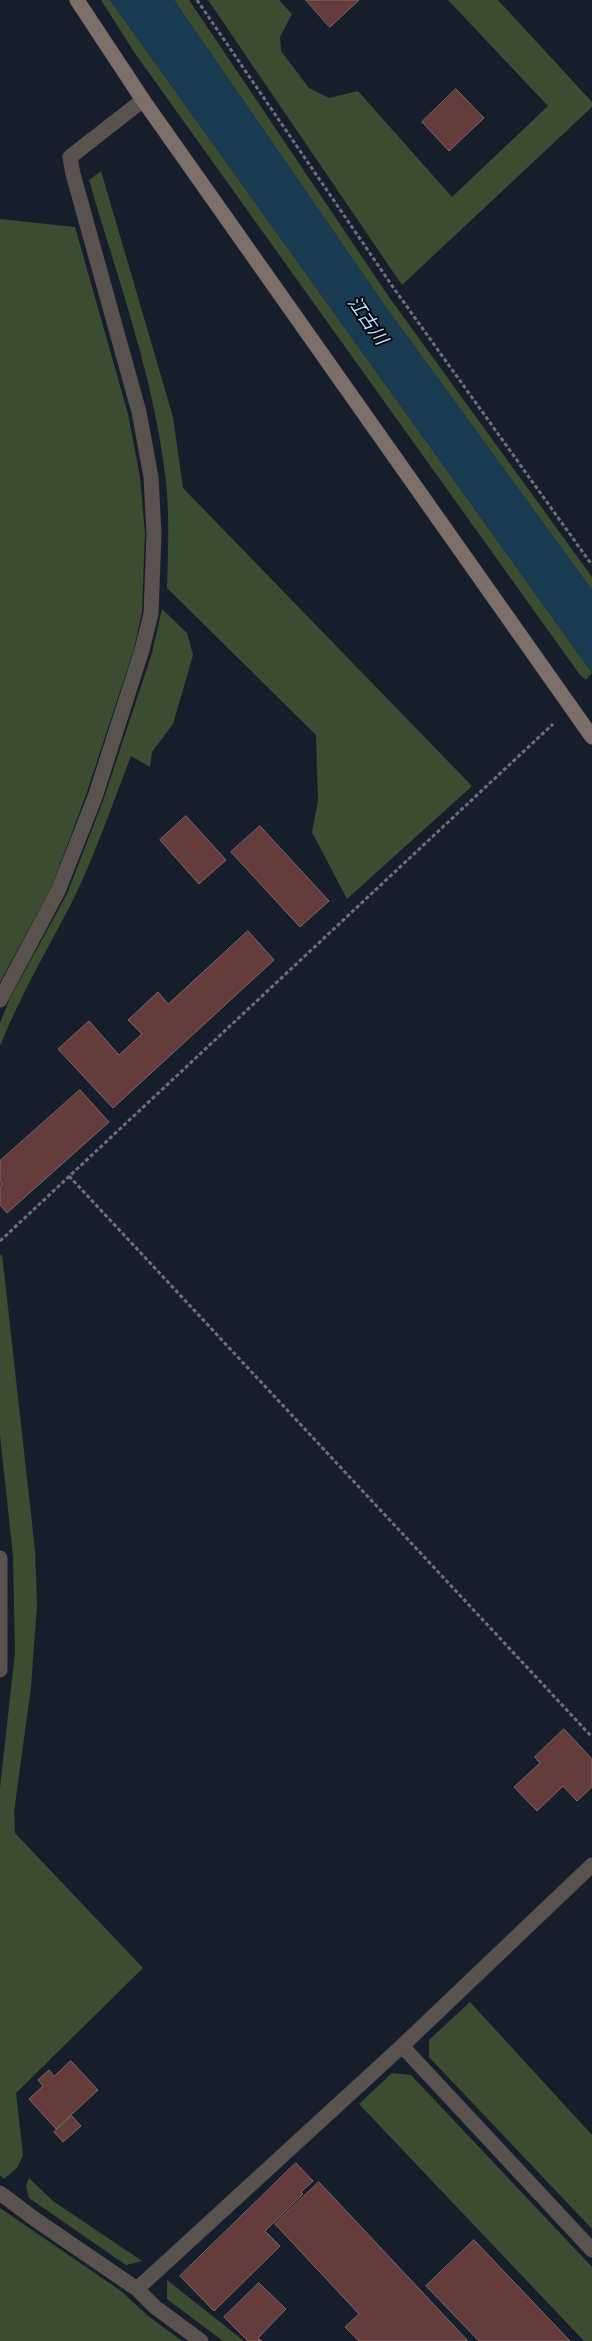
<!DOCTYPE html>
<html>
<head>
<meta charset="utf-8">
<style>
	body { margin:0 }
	canvas { display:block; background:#171e2b }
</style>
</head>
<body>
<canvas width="592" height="2341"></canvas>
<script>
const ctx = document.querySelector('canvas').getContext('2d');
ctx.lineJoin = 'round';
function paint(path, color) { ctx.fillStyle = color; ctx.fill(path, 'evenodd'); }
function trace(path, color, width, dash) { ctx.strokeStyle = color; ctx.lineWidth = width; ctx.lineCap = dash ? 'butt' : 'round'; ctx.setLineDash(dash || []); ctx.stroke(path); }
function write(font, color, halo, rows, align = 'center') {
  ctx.font = font + ' "PT Sans","Noto Sans JP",sans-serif'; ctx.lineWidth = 4; ctx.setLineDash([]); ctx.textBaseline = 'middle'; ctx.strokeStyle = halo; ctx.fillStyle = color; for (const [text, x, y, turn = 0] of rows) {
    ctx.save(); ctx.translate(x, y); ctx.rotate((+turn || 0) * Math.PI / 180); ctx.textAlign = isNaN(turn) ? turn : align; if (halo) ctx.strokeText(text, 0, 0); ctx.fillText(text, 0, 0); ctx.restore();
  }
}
paint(new Path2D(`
	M101,0H110L592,673L586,680L580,675L134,52Z
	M174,0H189L389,297L592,577V590L383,303Z
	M208,0H279L292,14L280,37L281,51L309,88L329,98L358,91L452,197L548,106L448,0H498L592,102V107L402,285Z
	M101,171L173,417L183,488L472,786L347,899L312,832L318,801L316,735L167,588C168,550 170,512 165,474C153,374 117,277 89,180Z
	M0,219L75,227L128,414L140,477L145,533L142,612L134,649L86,795L51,888L0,982Z
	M162,609L187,633L193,655L173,724L152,752L150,767L131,756C112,805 95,855 72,902C47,950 20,996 0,1046V1023L10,998L67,894L103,801L152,653Z
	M2,1254L35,1550L37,1605L31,1687L14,1812L15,1833L143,1968L16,2093L23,2155L17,2168L4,2179L0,2175V1788L15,1652L13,1556L0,1435V1256Z
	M470,2002L592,2135V2229L429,2057V2040Z
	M392,2073L411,2075L592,2267V2341H584L359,2104Z
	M29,2178L53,2201L142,2261L126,2265L29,2198L26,2186Z
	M0,2208L121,2291L148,2316L182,2341H0Z
	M167,2280L244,2341H223L167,2299Z`), '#3b4c30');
paint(new Path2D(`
	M110,0H174L383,303L592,590V673Z`), '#183b51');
const building = new Path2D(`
	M306,0H359L330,27Z
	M456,89L484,118L449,151L422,122Z
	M186,816L226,860L199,884L160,840Z
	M260,826L329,901L300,927L231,852Z
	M248,931L274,960L113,1108L58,1049L89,1021L119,1055L142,1034L128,1020L158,992L168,1004Z
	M80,1090L109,1122L7,1213L0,1205V1186L2,1184L0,1182V1161Z
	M564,1729L592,1759V1787L577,1801L563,1786L537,1811L514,1787L540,1763L535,1757Z
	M71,2061L98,2090L56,2129L29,2099L43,2086L38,2080L49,2070L54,2076Z
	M72,2116L81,2126L63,2142L54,2132Z
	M296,2163L313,2181L301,2192L303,2194L265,2231L280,2246L214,2311L180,2276Z
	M319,2182L468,2341H359L345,2327L359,2314L275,2224Z
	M474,2240L570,2341H479L426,2286Z
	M259,2283L286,2309L258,2338L262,2341H248L224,2317Z`);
paint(building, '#643c3c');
trace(building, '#7e6867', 1);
trace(new Path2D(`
	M197,0L395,290L592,565
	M69,1176L592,1737
	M0,1241L553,724`), '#6b717c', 3, [4, 2.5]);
trace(new Path2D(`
	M402,2046L592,2250`), '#5a524e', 15);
trace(new Path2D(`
	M0,1000L58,891L95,797L142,650L151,614L154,534L151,477L139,412L73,174L70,157L143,100
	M0,1558V1670
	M0,2193L36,2220L137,2289L155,2307L201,2341
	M137,2289L402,2046L592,1865`), '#5a524e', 15);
trace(new Path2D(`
	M77,0L143,100L592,737`), '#7c6e69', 15);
write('italic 18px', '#c1e5ff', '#06080e', [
	["江古川",367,321,55]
]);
</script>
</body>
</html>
